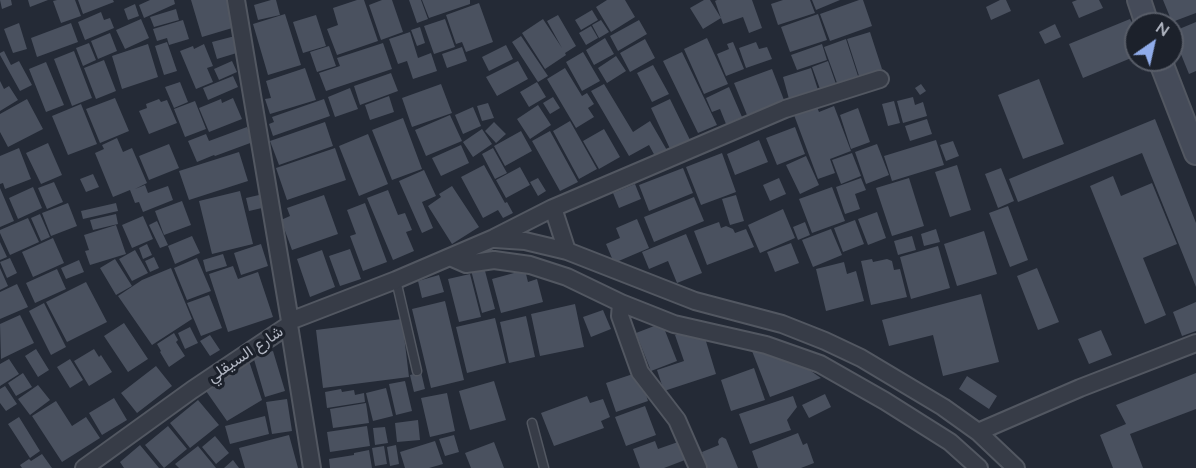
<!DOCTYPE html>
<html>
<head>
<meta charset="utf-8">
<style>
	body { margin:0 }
	#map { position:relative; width:1196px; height:468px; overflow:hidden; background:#242a36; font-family:Lato,sans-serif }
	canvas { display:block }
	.north { position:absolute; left:1124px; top:12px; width:60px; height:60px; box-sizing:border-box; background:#1c212b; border:2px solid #585d68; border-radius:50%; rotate:34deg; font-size:16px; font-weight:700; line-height:24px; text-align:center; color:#b2b7c3 }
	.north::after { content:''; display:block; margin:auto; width:21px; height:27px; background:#90acea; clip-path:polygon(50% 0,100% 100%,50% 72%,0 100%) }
</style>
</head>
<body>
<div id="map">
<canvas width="1196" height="468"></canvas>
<div class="north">N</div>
</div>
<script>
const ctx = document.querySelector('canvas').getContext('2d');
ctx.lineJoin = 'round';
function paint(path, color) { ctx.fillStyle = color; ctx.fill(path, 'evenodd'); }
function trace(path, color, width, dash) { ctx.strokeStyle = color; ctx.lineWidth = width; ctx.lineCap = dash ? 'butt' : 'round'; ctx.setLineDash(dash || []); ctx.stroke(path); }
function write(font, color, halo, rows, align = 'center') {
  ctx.font = font + ' Lato,Vazirmatn,sans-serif'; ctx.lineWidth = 6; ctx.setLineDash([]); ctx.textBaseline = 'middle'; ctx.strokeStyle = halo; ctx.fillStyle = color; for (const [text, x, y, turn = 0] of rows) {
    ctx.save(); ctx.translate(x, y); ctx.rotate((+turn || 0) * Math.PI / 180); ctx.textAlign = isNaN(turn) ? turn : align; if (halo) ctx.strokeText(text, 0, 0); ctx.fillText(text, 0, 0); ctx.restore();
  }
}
paint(new Path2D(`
	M0,0H11L12,5L2,9Z
	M28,0H48L30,7Z
	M57,0H75L81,16L61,23L53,1Z
	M78,0H113L114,2L83,14Z
	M150,0H174L175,4L144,18L139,5Z
	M191,0H231L239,26L202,37Z
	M271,0H276L280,15L258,20L254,5Z
	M357,0H364L378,41L337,55L327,29L338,25L333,8Z
	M382,0H392L403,32L381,40L369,5Z
	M409,0H421L428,19L417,23Z
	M422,0H470V4L429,18Z
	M607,0H625L635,17L611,32L596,7Z
	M704,0H710L721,18L703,29L690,8Z
	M717,0H752L762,28L749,33L743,17L723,24L715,1Z
	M783,0H810L815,13L778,25L771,4Z
	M812,0H840L816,10Z
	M859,0H863L872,26L830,41L820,14Z
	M1000,0H1006L1011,11L991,20L986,7Z
	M1077,0H1099L1103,8L1079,18L1072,2Z
	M1163,0H1196V13L1172,22Z
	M479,3L493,42L466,52L462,42L456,44L446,15Z
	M135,4L139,16L128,20L124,9Z
	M176,9L179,20L154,27L150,17Z
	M592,10L598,20L581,30L575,20Z
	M101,12L104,20L110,18L114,28L85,40L78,22Z
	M285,14L301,65L268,75L253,24Z
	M818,14L827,40L790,52L781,27Z
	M316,15L326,46L303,53L293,22Z
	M558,15L576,46L565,53L566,55L545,69L522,33L543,19L562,48L547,21Z
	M141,19L149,38L125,49L116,30Z
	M445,19L455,47L434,54L424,26Z
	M1130,19L1136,32V56L1083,78L1069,44Z
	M183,20L189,39L169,45L167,38L157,41L153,29Z
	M601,20L609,32L599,38L592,25Z
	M639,20L647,34L618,51L610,36Z
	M1196,22V71L1189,74L1172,32Z
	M19,23L27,49L13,53L4,29Z
	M71,23L78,42L37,57L31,38Z
	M1055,24L1061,37L1045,44L1039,32Z
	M591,26L598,38L586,45L579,33Z
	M420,27L425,43L417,46L411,30Z
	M410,32L418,58L431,53L437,71L413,79L407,61L398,64L389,39Z
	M870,32L882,69L859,76L847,39Z
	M110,33L117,51L98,59L91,41Z
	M235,36L240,52L217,59L212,42Z
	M521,36L548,76L538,82L512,42Z
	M605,38L614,54L594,65L586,50Z
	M707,38L728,84L704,94L684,49Z
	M645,39L655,58L630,72L620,53Z
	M846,39L858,76L837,83L824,47Z
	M167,42L177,71L164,75L155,46Z
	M733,42L744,69L726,76L717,54L729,49L727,44Z
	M756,42L759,49L767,47L772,59L746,68L739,48Z
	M89,43L96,60L83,66L76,48Z
	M383,43L392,69L326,91L319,73L340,66L337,58Z
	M148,44L158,77L122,89L112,56Z
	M204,44L213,66L207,68L213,82L196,89L180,51L193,46L194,49Z
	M822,44L827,60L797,70L791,55Z
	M506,45L513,59L489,71L482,57Z
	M329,46L336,66L317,72L310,52Z
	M462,47L467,61L447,68L442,54Z
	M4,51L11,65L19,61L32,85L20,91L0,55V53Z
	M74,51L92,98L72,106L54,59Z
	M583,52L600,81L582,91L566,62Z
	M682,52L717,125L698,133L663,61Z
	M616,56L626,71L607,83L598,68Z
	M104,60L116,91L96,99L84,68Z
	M232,61L237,72L219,80L214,69Z
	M518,61L528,79L497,96L486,77Z
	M828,61L836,84L820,89L812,67Z
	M46,62L64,105L46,112L29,69Z
	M653,65L669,94L652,102L637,73Z
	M305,68L316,100L270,114L265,99L271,98L266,81Z
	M565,68L582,96L587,93L594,104L588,108L594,117L576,128L547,79Z
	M811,68L818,90L789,99L783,77Z
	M772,69L784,100L747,115L734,83Z
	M391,73L398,91L360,105L354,86Z
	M233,76L238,87L208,100L203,88Z
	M1039,79L1064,144L1023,159L998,95Z
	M0,81L4,89L9,86L18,100L0,111Z
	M180,82L188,102L174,108L165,87Z
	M537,82L546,97L529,107L520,92Z
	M441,84L452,113L412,127L402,98Z
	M604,84L633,132L650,121L668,152L656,158L649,145L629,156L591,91Z
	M921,84L926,91L920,95L915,88Z
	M729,87L742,117L726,124L720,109L712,112L706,98Z
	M350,88L358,109L335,117L328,97Z
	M389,96L394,112L370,120L365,105Z
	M553,97L560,108L550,114L543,103Z
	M913,97L915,105L923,102L927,116L903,123L897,101Z
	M115,98L129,131L100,143L86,109Z
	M233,98L242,119L209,132L199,108L221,99L222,103Z
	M27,99L43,129L8,147L0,132V114Z
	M159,99L161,102L167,100L177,123L149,134L139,111L147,108L146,104Z
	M324,99L330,116L273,136L269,124L274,122L272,117Z
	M670,99L691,142L671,151L651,108Z
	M195,101L206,129L185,137L174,109Z
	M894,101L900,123L888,126L882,104Z
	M488,103L494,118L482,121L477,106Z
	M81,104L97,144L68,155L52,116Z
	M538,105L551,125L530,139L517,119Z
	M834,106L851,151L830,159L835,173L818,179L794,115L817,107L819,112Z
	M473,107L481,126L463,134L455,115Z
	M858,108L870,142L851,149L840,115Z
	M450,115L462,141L426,156L415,130Z
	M403,118L422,169L392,180L372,130Z
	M927,119L932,134L910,141L905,126Z
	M1155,119L1196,223V287L1142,153L1018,202L1009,179Z
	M570,121L597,169L579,179L553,131Z
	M325,122L333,146L279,165L270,141Z
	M494,122L506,134L496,143L485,131Z
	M247,127L253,142L215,156L214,155L197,162L188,141L206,134L209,141Z
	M795,127L805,154L777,165L766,138Z
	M482,129L492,144L473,157L463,142Z
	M604,129L620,157L599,169L583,141Z
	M521,131L532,151L505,166L494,146Z
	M550,131L578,182L560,191L532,141Z
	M368,134L388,184L359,196L339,146Z
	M117,138L123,152L132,148L147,183L135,189L145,185L148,193L168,186L173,200L143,212L139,202L135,203L130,190L113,197L95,153L104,149L102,145Z
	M759,140L768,162L735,175L727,154Z
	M936,140L944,165L892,181L884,156Z
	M953,141L959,156L946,161L940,145Z
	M48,143L62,175L41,184L26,153Z
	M169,144L179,168L149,180L139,156Z
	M877,144L889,175L866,184L855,152Z
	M461,145L469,163L441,176L432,158Z
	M19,148L31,179L5,189L3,183L0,184V156Z
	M335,148L346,180L287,200L276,168Z
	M493,148L507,173L495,179L482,154Z
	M239,152L248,181L189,200L179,171Z
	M722,153L736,192L701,205L686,167Z
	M852,153L861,176L841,184L832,160Z
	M806,156L819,185L800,194L786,165Z
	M484,165L505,203L507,202L513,213L503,218L498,210L483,218L461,177Z
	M957,165L971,210L950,217L935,172Z
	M520,167L530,185L506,198L496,180Z
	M683,168L693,193L649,211L639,185Z
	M1001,168L1014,201L998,208L985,174Z
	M424,170L436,196L422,202L433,228L422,233L399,181Z
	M93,174L99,187L86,192L80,179Z
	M1113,176L1121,196L1152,183L1177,244L1143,258L1166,315L1145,324L1090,186Z
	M538,178L546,191L538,196L530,182Z
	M779,178L786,194L770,201L763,185Z
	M861,178L866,190L855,194L860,209L845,214L836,187Z
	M909,178L924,226L892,236L876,188Z
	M54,182L63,202L47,209L38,188Z
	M635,184L641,199L619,208L613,193Z
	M452,186L479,227L452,244L428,206L441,197L439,194Z
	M33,187L42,208L18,219L9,198Z
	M832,187L845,221L812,233L799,199Z
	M0,188L14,221L0,227Z
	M388,190L398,215L405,213L412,230L406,232L414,251L393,260L367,198Z
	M240,191L253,244L212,254L199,201Z
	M259,195L262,208L249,211L246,198Z
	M324,195L338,234L292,250L281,220L290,216L287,208Z
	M736,195L744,221L730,225L722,199Z
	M694,197L704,221L654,242L644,217Z
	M182,201L191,225L164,235L155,211Z
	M68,203L77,226L51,236L42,213Z
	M116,203L118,211L83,219L81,211Z
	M365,203L387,262L363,271L350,236L356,234L347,210Z
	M1008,206L1028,260L1010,267L989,213Z
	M783,209L795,238L760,253L748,225Z
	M877,212L886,238L868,245L858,219Z
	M40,214L50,237L41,241L31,218Z
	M116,214L118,224L93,230L90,220Z
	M143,216L153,239L132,248L122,225Z
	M28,218L39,242L10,255L0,233V230Z
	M637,219L649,248L614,263L606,244L620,238L616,228Z
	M855,220L864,244L843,252L834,228Z
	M157,221L168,245L160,248L149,225Z
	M719,222L721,228L726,226L733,229L735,233L746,229L754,247L707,265L694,231Z
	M805,222L810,235L798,240L793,227Z
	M116,225L126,254L90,265L85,251L89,250L84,235Z
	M831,229L842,255L813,267L802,240Z
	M936,229L940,242L924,246L921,234Z
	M984,231L997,274L957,286L944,244Z
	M686,234L702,273L677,283L668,261L649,269L642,252Z
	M192,236L200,253L175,264L168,246Z
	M912,236L916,250L898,255L894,241Z
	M53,238L64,263L33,277L22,252Z
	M0,242L7,257L0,260Z
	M791,243L799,263L775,272L767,252Z
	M147,244L152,255L143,259L139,248Z
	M261,244L268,266L241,275L234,253Z
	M938,246L950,288L911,299L900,257Z
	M350,249L361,279L340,286L329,256Z
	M135,250L148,273L132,281L119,259Z
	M322,250L335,287L310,297L297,259Z
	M223,254L227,266L206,272L203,260Z
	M154,257L159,268L150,272L145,261Z
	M10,258L17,273L7,278L0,262Z
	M197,258L211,291L187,300L174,268Z
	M115,259L132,286L116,295L100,268Z
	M872,259L873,262L887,259L892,261L894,270L900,269L907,297L871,305L861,261Z
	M79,260L84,272L66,279L61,268Z
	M844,262L847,274L856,271L864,301L826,311L816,269Z
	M233,266L238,279L258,272L273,317L228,332L209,274Z
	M484,267L495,309L482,313L471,270Z
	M0,268L8,286L0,290Z
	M171,268L192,319L152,345L118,296L142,280Z
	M1037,268L1059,322L1038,330L1017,276Z
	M57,269L66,289L35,303L26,283Z
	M525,270L528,282L537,279L543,302L501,313L492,279Z
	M470,274L481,317L459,322L448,279Z
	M439,275L444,292L422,298L418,281Z
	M86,282L107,322L67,342L46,302Z
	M17,284L28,307L0,319V292Z
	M981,294L999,362L943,376L933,335L889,346L882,320Z
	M209,295L222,328L201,336L187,303Z
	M445,301L464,380L431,388L412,309Z
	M1196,302V331L1182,336L1173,312Z
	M44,303L66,347L51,355L29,311Z
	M575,304L584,347L540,356L531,314Z
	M603,310L611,329L591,337L583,317Z
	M20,315L34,343L1,359L0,324Z
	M526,316L535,357L509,363L500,322Z
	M495,318L506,363L467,373L456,327Z
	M402,319L409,377L323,388L316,330Z
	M124,323L148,359L128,372L104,336Z
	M662,323L677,361L651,371L636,333Z
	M190,327L198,343L185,349L178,333Z
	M1101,330L1112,355L1089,364L1078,339Z
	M174,333L178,340L176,342L185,356L169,367L160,352L161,351L157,344Z
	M682,333L705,338L716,374L664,391L657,370L684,361L675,335Z
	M210,335L220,350L210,356L200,341Z
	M36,349L49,370L38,377L25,356Z
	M94,349L99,357L101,355L112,372L89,386L74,361Z
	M273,351L285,391L265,397L253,356Z
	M752,351L770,353L799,363L821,378L770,397Z
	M9,359L19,374L0,386V364Z
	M70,359L83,380L70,388L57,367Z
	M249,361L262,400L227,421L206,391Z
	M156,366L172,386L137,413L121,393Z
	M754,368L765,400L731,411L721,380Z
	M421,372L425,389L414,392L410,375Z
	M639,372L648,401L616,412L606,383Z
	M23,373L32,387L16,396L8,383Z
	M1196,373V409L1130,434L1143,468H1113L1100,435L1126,424L1116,405Z
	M967,376L997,396L989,409L959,389Z
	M405,381L412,411L396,415L389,384Z
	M494,381L506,420L470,430L459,391Z
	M38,385L50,400L30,415L18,399Z
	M5,386L17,404L6,411L0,403V389Z
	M386,388L393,416L373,421L366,393Z
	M341,389L342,392L354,390L355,395L364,393L365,402L327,408L325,392Z
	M447,393L455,431L430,437L421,398Z
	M825,394L831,407L809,418L802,405Z
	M587,396L590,403L603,399L610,417L601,421L604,428L554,446L541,413Z
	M793,396L797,407L787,420L791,430L750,444L739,414Z
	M114,398L127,420L102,435L89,413Z
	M287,399L292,431L272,434L266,402Z
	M198,400L219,425L190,448L170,423Z
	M56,401L72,426L86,417L100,438L62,462L32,416Z
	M366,403L369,423L333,428L330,409Z
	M645,406L656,435L626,446L615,417Z
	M265,416L269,434L230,444L225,426Z
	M19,417L40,451L30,458L8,424Z
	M418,420L420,440L397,442L395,423Z
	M168,426L187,449L164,468L145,445Z
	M367,426L370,446L330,452L327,432Z
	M385,427L388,443L375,445L373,428Z
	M798,433L803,445L807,443L814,463L801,468H758L752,451Z
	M289,435L298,468H245L239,448Z
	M454,435L459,452L445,456L439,439Z
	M215,436L229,453L216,464L202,447Z
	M722,437L726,439L738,468H701L697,459L703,456L702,452L719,445L718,442L719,439Z
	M435,441L443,464L429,468H405L400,452Z
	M655,441L658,449L678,442L685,460L664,468H640L633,449Z
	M494,442L504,468H471L465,453Z
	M140,445L159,468H124L120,462Z
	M396,445L399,464L390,466L387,447Z
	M198,446L216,468H179L175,464Z
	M384,446L387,464L375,466L372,448Z
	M369,450L372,468H330L329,459L354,455V453Z
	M42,454L52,468H22L20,465L29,459L31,461Z
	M233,460L239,468H224Z`), '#4a515f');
const lane = new Path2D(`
	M396,280L417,371
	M532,423L544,468`);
const street = new Path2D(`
	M236,0L290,321L289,325
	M553,208L567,251
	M495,239L525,241L567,251L695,301L782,324L825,341L861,358L943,407L978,432L1016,468
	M450,257L466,264L494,260L530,265L567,277L621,303L674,324L766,345L820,364L885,401L950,442L979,468
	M621,303L620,316L640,372L677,420L698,468
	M290,321L396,280L494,238L553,208L785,109L880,79
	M978,432L1080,388L1196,343
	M84,468L192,390L289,325L312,468`);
const secondary = new Path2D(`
	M1139,0L1147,24
	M1160,60L1196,153`);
trace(lane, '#525761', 11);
trace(street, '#525761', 20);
trace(secondary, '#525761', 26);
trace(lane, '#373c47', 8);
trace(street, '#373c47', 16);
trace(secondary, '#454b59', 22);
write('16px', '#b2b7c3', '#1c212b', [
	["شارع السيقلي",245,354,-34]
]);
</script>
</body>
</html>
